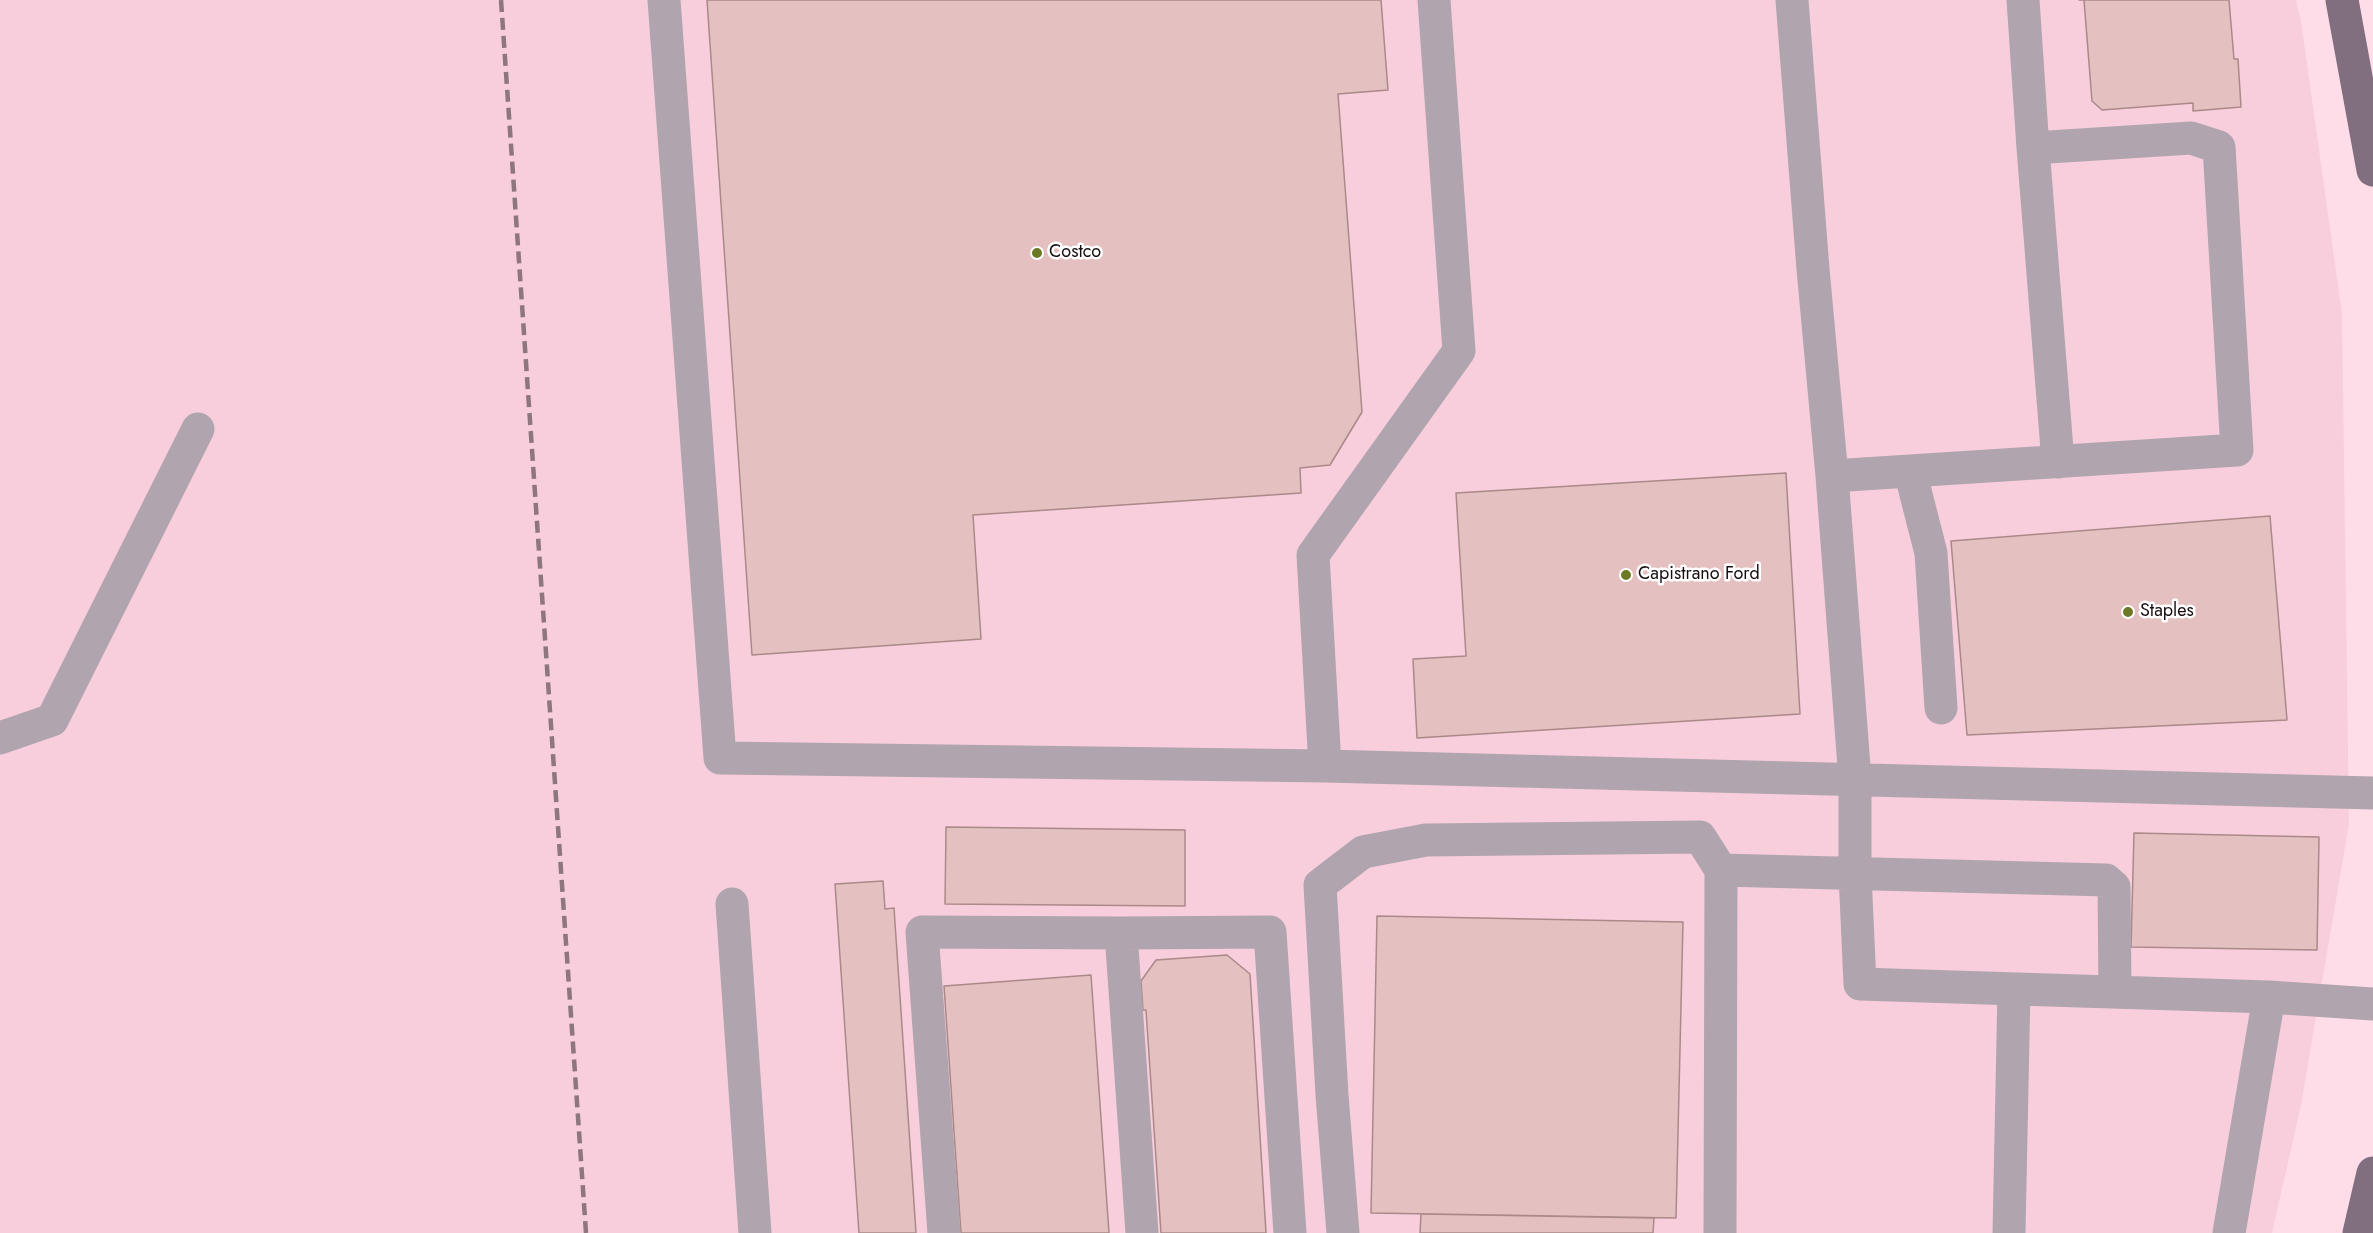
<!DOCTYPE html>
<html>
<head>
<meta charset="utf-8">
<style>
	body { margin:0 }
	canvas { display:block; background:#ffdde8 }
</style>
</head>
<body>
<canvas width="2373" height="1233"></canvas>
<script>
const ctx = document.querySelector('canvas').getContext('2d');
ctx.lineJoin = 'round';
function paint(path, color) { ctx.fillStyle = color; ctx.fill(path, 'evenodd'); }
function trace(path, color, width, dash) { ctx.strokeStyle = color; ctx.lineWidth = width; ctx.lineCap = dash ? 'butt' : 'round'; ctx.setLineDash(dash || []); ctx.stroke(path); }
function write(font, color, halo, rows, align = 'center') {
  ctx.font = font + ' Jost,sans-serif'; ctx.lineWidth = 5; ctx.setLineDash([]); ctx.textBaseline = 'middle'; ctx.strokeStyle = halo; ctx.fillStyle = color; for (const [text, x, y, turn = 0] of rows) {
    ctx.save(); ctx.translate(x, y); ctx.rotate((+turn || 0) * Math.PI / 180); ctx.textAlign = isNaN(turn) ? turn : align; if (halo) ctx.strokeText(text, 0, 0); ctx.fillText(text, 0, 0); ctx.restore();
  }
}
paint(new Path2D(`
	M0,0H2296L2301,21L2342,314L2349,824L2301,1105L2272,1233H0Z`), '#f8cedd');
const building = new Path2D(`
	M707,0H1381L1388,90L1338,94L1362,412L1330,465L1300,468L1301,493L973,515L981,639L752,655Z
	M2079,0H2229L2234,59H2238L2241,107L2193,111V103L2102,110L2092,101L2084,0Z
	M1786,473L1800,714L1417,738L1413,659L1466,656L1456,493Z
	M2270,516L2287,720L1967,735L1951,541Z
	M946,827L1185,830V906L945,904Z
	M2134,833L2319,837L2317,950L2131,947Z
	M883,881L885,909L894,908L916,1233H859L835,884Z
	M1377,916L1683,922L1676,1218L1371,1213Z
	M1227,955L1250,974L1266,1233H1161L1146,1010H1143L1141,981L1156,960Z
	M1091,975L1109,1233H961L944,986Z
	M1421,1214L1654,1218L1653,1233H1420Z`);
paint(building, '#e4c1c0');
trace(building, '#aa8989', 1.5);
trace(new Path2D(`
	M664,0L720,758L1325,766
	M1434,0L1459,351L1313,555L1325,766L2373,793
	M1792,0L1813,269L1832,476
	M2023,0L2033,148L2191,138L2219,147L2237,450L1832,476L1855,780V874L1860,984L2269,997L2373,1004
	M2033,148L2058,462
	M1910,471L1931,553L1941,708
	M0,738L52,720L198,429
	M732,904L755,1233
	M1121,933L1270,932L1290,1233
	M944,1233L922,932L1121,933L1142,1233
	M1343,1233L1332,1095L1320,885L1363,852L1426,840L1700,837L1721,870
	M1720,1233L1721,870L2106,880L2114,887L2115,992
	M2009,1233L2014,989
	M2229,1233L2269,997`), '#b0a5ae', 33);
trace(new Path2D(`
	M2342,0L2373,170
	M2359,1233L2373,1173`), '#816e7e', 33);
trace(new Path2D(`
	M501,0L586,1233`), '#8d767e', 4.5, [12, 6]);
for (const [x, y, r, color] of [
	[1037,253,6,"#6c7925"],
	[1626,575,6,"#6c7925"],
	[2128,612,6,"#6c7925"]
]) { const dot = new Path2D(); dot.arc(x, y, r, 0, 2 * Math.PI); ctx.fillStyle = color; ctx.fill(dot); trace(dot, '#fff', 2); }
write('18px', '#170c11', '#fff', [
	["Costco",1049,253],
	["Capistrano Ford",1638,575],
	["Staples",2140,612]
], 'left');
</script>
</body>
</html>
